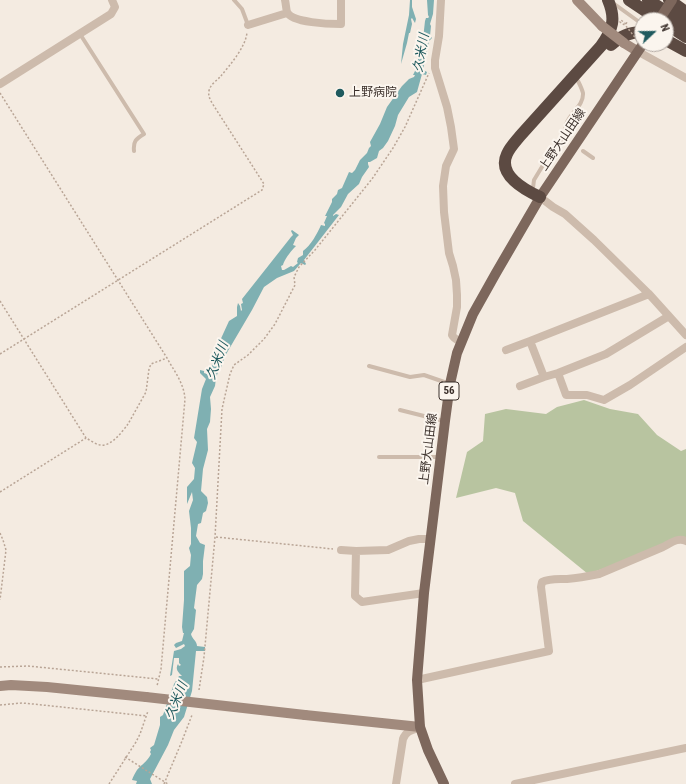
<!DOCTYPE html>
<html>
<head>
<meta charset="utf-8">
<style>
	body { margin:0 }
	#map { position:relative; width:686px; height:784px; overflow:hidden; background:#f4ebe1; font-family:"Roboto Condensed",sans-serif }
	canvas { display:block }
	.north { position:absolute; left:634px; top:12px; width:40px; height:40px; box-sizing:border-box; background:#fbf5ee; border:1px solid #aea6a0; border-radius:50%; rotate:68deg; font-size:11px; font-weight:700; line-height:16px; text-align:center; color:#3b302b }
	.north::after { content:''; display:block; margin:auto; width:14px; height:18px; background:#1f5a5e; clip-path:polygon(50% 0,100% 100%,50% 72%,0 100%) }
</style>
</head>
<body>
<div id="map">
<canvas width="686" height="784"></canvas>
<div class="north">N</div>
</div>
<script>
const ctx = document.querySelector('canvas').getContext('2d');
ctx.lineJoin = 'round';
function paint(path, color) { ctx.fillStyle = color; ctx.fill(path, 'evenodd'); }
function trace(path, color, width, dash) { ctx.strokeStyle = color; ctx.lineWidth = width; ctx.lineCap = dash ? 'butt' : 'round'; ctx.setLineDash(dash || []); ctx.stroke(path); }
function write(font, color, halo, rows, align = 'center') {
  ctx.font = font + ' "Roboto Condensed","Noto Sans JP",sans-serif'; ctx.lineWidth = 4; ctx.setLineDash([]); ctx.textBaseline = 'middle'; ctx.strokeStyle = halo; ctx.fillStyle = color; for (const [text, x, y, turn = 0] of rows) {
    ctx.save(); ctx.translate(x, y); ctx.rotate((+turn || 0) * Math.PI / 180); ctx.textAlign = isNaN(turn) ? turn : align; if (halo) ctx.strokeText(text, 0, 0); ctx.fillText(text, 0, 0); ctx.restore();
  }
}
paint(new Path2D(`
	M584,400L610,409L638,414L657,435L681,451L686,449V539L588,574L523,521L515,493L496,488L456,498L467,452L483,441L485,414L506,409L546,414L557,407Z`), '#b8c4a0');
paint(new Path2D(`
	M410,0H412V7L416,19L415,23L412,18L411,19L412,24L410,33H409L407,43L401,64L403,44L409,15Z
	M427,0H434L433,14L430,24L431,26L430,36L432,38L429,41L423,70L427,72L426,75L422,74L417,92L409,97L398,115L395,126L388,141L383,148L379,151L377,158L370,162H368V164L369,167L362,177L359,184L348,194L341,207L333,215V216L336,214L339,215L304,260L306,264L305,265L301,263L294,271L277,278L264,287L252,310L225,356L221,368L219,369L216,378L215,386L210,397L211,409L210,422L207,429L208,450L203,469L201,491L207,497L208,503L206,511L203,513L201,523L198,524L196,536L200,543L205,545L203,561V574L202,579L197,585L194,608L196,610L194,629L191,634C192,639 197,641 197,646L205,647V651H196L192,691L184,717L174,730L168,745L150,779L152,784H136L137,781L132,780C133,777 135,773 137,770C142,764 147,762 151,754L150,752L151,750L150,748L154,745L160,725V717L163,715L174,684L179,676H182C178,672 175,669 178,664L179,666L181,665L179,663V658H174L172,675L170,676L174,651L181,649L185,646L184,644L176,648L174,645L176,643L182,641L184,633H183L182,627L184,600V571L190,566L191,555L189,548L191,544V528L189,511L193,500L192,492L187,504V487L194,479L195,468L192,463L197,442L194,438L202,389L206,379L200,373V370L204,371V373L207,374L211,372L213,356L229,321L237,316V307L238,303L240,306L241,311L242,310L241,304L243,303L242,299L291,237L293,235L291,231L292,230L299,235L296,238L293,245L296,246L294,248C291,251 284,260 283,265L281,266L282,270H284L291,266L293,267L298,263L297,262L298,258L303,255V251C311,245 317,234 321,225L325,226V224L324,223L327,216H325L332,202V199L337,194L338,190L342,188L349,172L352,173L355,170L360,160L367,153L369,148L371,146L370,142L380,124L387,107L402,86L409,79L414,77L415,75H413L415,71L418,69V50L420,47L423,39L425,21L426,18H428L429,17L428,15Z`), '#7fb0b2');
trace(new Path2D(`
	M626,24L627,22
	M0,93L167,358C174,371 184,383 185,399L161,669L157,686
	M0,301L86,438C90,440 95,444 100,445C111,447 122,432 128,424L146,392L149,369L151,364L167,358
	M0,354L262,190L264,184L212,103C210,99 208,96 209,91C210,85 216,81 220,77C230,65 246,47 247,32
	M0,492L86,438
	M0,533L3,540L6,550L0,600
	M216,537L333,549
	M0,667L28,666L158,679
	M199,690L204,657L215,537L222,409L230,374L234,365L248,355L264,339L275,324L295,285L294,277L299,267L315,250L372,179L393,148L405,127L429,73
	M0,705L22,703L33,704L147,716
	M125,757L168,784
	M109,784L136,742L140,734L148,711
	M164,784L182,741L192,715`), '#b9a596', 1.5, [2, 2]);
trace(new Path2D(`
	M234,0L242,9L248,25
	M613,3L642,24
	M80,34L144,134C136,139 133,141 134,151
	M583,151L593,158
	M533,188L534,180L554,147L560,141L567,139C559,115 584,111 583,93C582,89 580,85 578,81
	M369,366L410,377L424,375L450,384
	M400,410L444,421
	M379,457H440`), '#cdbbac', 4);
trace(new Path2D(`
	M285,0C286,4 286,9 287,12C292,23 330,24 341,24V0
	M441,0L439,36L435,60V68L447,107L451,127L454,149L446,166L443,186L444,212L449,253L453,266L456,280L457,295V307L452,335C454,339 457,340 461,342
	M248,25L287,13
	M637,51L686,78
	M0,84L111,14L115,7L112,0
	M540,197L553,207L565,214L594,240L649,294L686,335
	M530,341L544,377
	M506,350L530,341L649,294
	M558,373L566,395H587L604,400L630,385L686,347
	M520,386L544,377L558,373L606,354L669,316
	M341,550L356,551L388,550L409,541L419,539H431
	M356,551L355,596L362,602L424,593
	M417,680L549,651L541,587L542,582C549,578 559,579 567,579C578,578 589,576 599,574L663,547C671,543 678,537 686,541
	M396,784L403,739C406,731 412,730 419,728
	M515,784L686,748`), '#cdbbac', 8);
trace(new Path2D(`
	M577,0L602,26
	M624,43L637,51
	M0,686L11,685L47,687L146,697
	M305,715L420,727`), '#a18a7d', 10);
trace(new Path2D(`
	M444,784L428,750L420,727L417,680L424,593L445,421L450,384L457,353L473,314L496,273L542,194L643,44`), '#7d675c', 10);
trace(new Path2D(`
	M629,0L659,20
	M648,0L686,24
	M669,0L686,12
	M666,24L686,37
	M666,40L686,51
	M611,45C619,37 630,32 642,32
	M540,197C525,190 497,175 507,154C510,147 516,141 520,136L601,46C613,29 616,19 608,0`), '#5c4a42', 12);
trace(new Path2D(`
	M626,24L621,20L620,22L626,26L637,40`), '#b9a596', 1.5, [2, 2]);
trace(new Path2D(`
	M602,26L624,43
	M146,697L305,715`), '#a18a7d', 10);
trace(new Path2D(`
	M659,20L672,0`), '#7d675c', 10);
for (const [x, y, r, color] of [
	[340,93,5,"#1f5a5e"]
]) { const dot = new Path2D(); dot.arc(x, y, r, 0, 2 * Math.PI); ctx.fillStyle = color; ctx.fill(dot); trace(dot, '#fbf5ee', 1.5); }
for (const [x, y, w] of [
	[449,391,20]
]) { const box = new Path2D(); box.roundRect(x - w / 2, y - 9, w, 18, 3); ctx.fillStyle = '#fbf5ee'; ctx.fill(box); trace(box, '#3b302b', 1); }
write('bold 11px', '#3b302b', null, [
	["56",449,391]
]);
write('12px', '#3b302b', '#fbf5ee', [
	["上野病院",349,93]
], 'left');
write('12px', '#3b302b', '#fbf5ee', [
	["上野大山田線",563,140,-56],
	["上野大山田線",429,449,-83]
]);
write('italic 13px', '#1f5a5e', '#fbf5ee', [
	["久米川",422,53,-80],
	["久米川",218,361,-69],
	["久米川",177,701,-68]
]);
</script>
</body>
</html>
